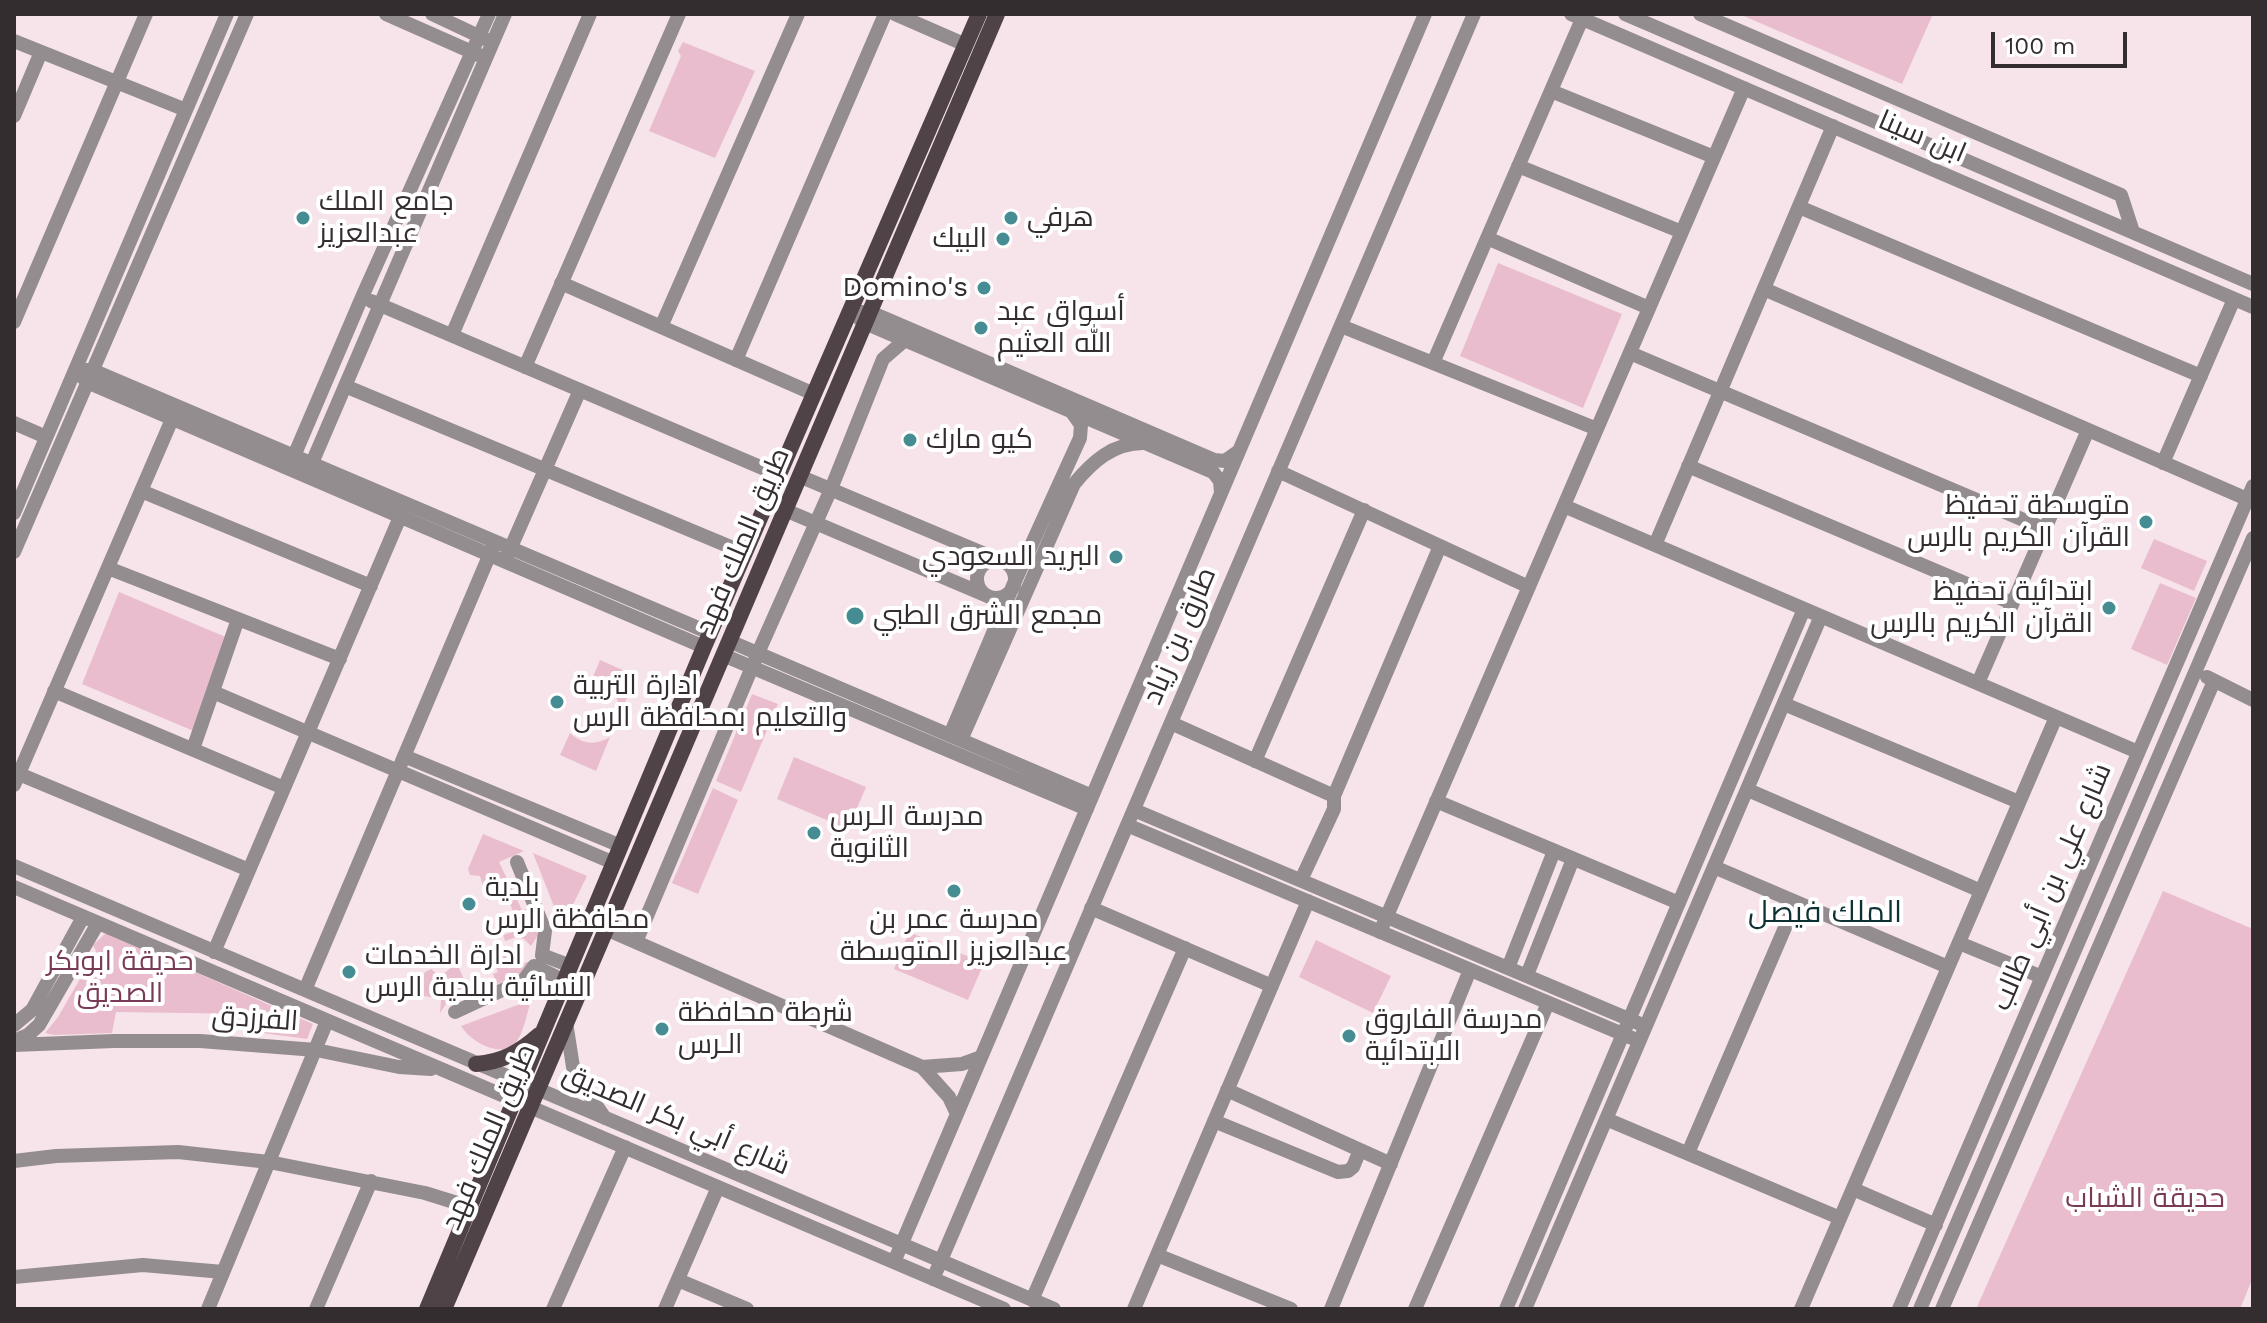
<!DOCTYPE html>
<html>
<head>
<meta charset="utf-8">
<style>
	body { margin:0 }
	#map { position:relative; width:2267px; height:1323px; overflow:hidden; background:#f6e4ea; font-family:"Work Sans",sans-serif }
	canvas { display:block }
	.frame { position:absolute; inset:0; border:16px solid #342d2f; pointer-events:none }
	.scale { position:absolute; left:1991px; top:32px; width:136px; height:36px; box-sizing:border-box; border:4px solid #342d2f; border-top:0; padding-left:10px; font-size:24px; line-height:28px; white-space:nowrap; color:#342d2f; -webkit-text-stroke:6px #fff; paint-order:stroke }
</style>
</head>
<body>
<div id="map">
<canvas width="2267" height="1323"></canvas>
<div class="frame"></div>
<div class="scale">100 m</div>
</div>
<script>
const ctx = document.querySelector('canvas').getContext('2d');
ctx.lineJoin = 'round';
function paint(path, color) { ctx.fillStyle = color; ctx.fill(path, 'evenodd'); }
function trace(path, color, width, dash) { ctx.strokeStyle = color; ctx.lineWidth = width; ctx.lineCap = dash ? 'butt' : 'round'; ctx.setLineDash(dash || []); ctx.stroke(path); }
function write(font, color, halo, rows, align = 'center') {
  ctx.font = font + ' "Work Sans",Cairo,sans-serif'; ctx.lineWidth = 8; ctx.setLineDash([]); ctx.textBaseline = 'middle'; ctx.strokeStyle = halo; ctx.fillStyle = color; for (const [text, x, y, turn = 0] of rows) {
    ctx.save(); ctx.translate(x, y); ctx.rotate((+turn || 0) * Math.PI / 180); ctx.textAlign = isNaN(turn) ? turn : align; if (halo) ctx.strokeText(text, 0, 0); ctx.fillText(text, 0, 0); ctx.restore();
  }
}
paint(new Path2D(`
	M1739,14H1933L1902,84Z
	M683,42L755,71L715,158L649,131L681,56L678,51Z
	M1498,263L1622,314L1583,408L1460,356Z
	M2154,539L2207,561L2194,591L2141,568Z
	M2160,583L2196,598L2167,665L2131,649Z
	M119,592L228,638L196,732L82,684Z
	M600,660L627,672L634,682L621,712C618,694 608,685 590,684Z
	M752,694L778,704L741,792L716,781Z
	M570,733C582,744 595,746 610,737L596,771L560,755Z
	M794,757L866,787L848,829L777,799Z
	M713,788L738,800L698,894L672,883Z
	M483,834L524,851L499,862L522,910L527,909L538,935L531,946L524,939L517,937L505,941L503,935L516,931L514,925L517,923L507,895L487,900L480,876L470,875L468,869Z
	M533,853L587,876L562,927Z
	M2163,891L2253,929V1277L2240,1309H1976Z
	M909,932L984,963L968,1000L894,969Z
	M106,933L313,1024L307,1039L255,1032L253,1014L116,1012L112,1033L54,1035L45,1033L58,1017L96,951L93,945Z
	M1316,940L1391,976L1373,1013L1299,977Z
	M502,951L510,963L518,965L528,962L530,967L524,973L497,984L498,987L494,988L491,982L495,980L493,974L498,972L492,959Z
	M457,963L467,987L447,994L446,1004L440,1013L443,974Z
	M431,969C444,979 441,985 441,999L418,995L416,989L425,972Z
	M531,1000C528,1010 523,1035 516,1042C501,1060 470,1041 461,1026Z`), '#e9bdcd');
trace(new Path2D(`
	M386,14L481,56
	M432,14L485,39
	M489,14L362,297L294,456L302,474L312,463L505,14
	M895,14L966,45
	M1571,14L2253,307
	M1625,14L2253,284
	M1700,14L2121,195L2133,232
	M14,41L186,110
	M1551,91L1714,157
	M14,116L41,52
	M1518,166L1682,232
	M1799,207L2201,376
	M1487,238L1649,308
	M561,283L814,394
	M1764,289L2247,499
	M371,301L779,475
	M858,312H870L1214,460L1225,461L1239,451
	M857,317L865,323L1213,472L1220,481L1221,493
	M14,322L146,14
	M1341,326L1597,429
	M661,327L798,14
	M452,335L590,14
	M1630,353L2045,529
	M736,360L885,14
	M1433,363L1582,19
	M525,367L679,14
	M76,370H92L710,633
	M76,370L87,382L704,647
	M345,386L745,553
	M14,423L46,437
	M2163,463L2234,299
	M1688,466L2012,603
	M1278,471L1529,587
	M799,476L999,560
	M141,491L371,586
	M1564,506L2138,752
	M785,510L990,597
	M14,513L227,14
	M1655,545L1833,126
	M14,552L247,14
	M508,554L580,390
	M977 579a19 19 0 1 1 38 0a19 19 0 1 1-38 0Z
	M108,568L340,659
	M729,641L1092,796
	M723,655L1087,809
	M2207,677L2253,700
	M1978,683L2088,430
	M54,691L284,788
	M213,692L614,863
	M1784,704L2019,802
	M1171,723L1334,796L1440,546
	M950,735L1015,581L1080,438L1081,425L1071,411
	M961,740L1074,484C1092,462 1113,443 1143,443
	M193,749L238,619
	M404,756L621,846
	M1255,761L1364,510
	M19,774L249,870
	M14,785L176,410
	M1748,790L1981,891
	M1436,801L1679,903
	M1134,810L1638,1023
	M1127,825L1632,1038
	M517,862L545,931L542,955L571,966
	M14,866L1054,1309
	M1714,867L1948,967
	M1301,880L1334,809V796
	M14,887L1004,1309
	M1091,908L1272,986
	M606,929L922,1067
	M1380,932L1744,88
	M636,942L758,653L831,489L883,359L905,340
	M1959,943L2042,977
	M214,952L400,517
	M1508,968L1554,851
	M1527,975L1573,859
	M305,990L492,549
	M455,1012L524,980L534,966L565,981
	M566,1022L573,1067L582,1085L605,1118
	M14,1025L32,1010L83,917
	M14,1041L28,1035L39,1025L98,923
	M14,1045L114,1041H200L316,1050L399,1067L431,1069
	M1227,1090L1391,1164
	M957,1114L949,1097L922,1067L962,1064L981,1057
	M1606,1119L1840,1218
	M1214,1121L1338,1172L1348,1171L1353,1167L1360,1150
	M1688,1153L1796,902
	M14,1161L56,1156L178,1152L269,1162L425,1193L470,1207
	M1853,1189L1936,1225
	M1157,1255L1291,1309
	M894,1262L1425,14
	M14,1277L143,1265L223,1272
	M933,1279L1474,14
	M678,1280L747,1309
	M1032,1300L1185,948
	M208,1309L327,1021
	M316,1309L371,1181
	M553,1309L625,1147
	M665,1309L718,1187
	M1134,1309L1308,901
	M1331,1309L1470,970
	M1415,1309L1548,1003
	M1506,1309L1804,609
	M1525,1309L1821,616
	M1801,1309L2056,717
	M1899,1309L2253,486
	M1920,1309L2253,538
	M1942,1309L2214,681`), '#948d8f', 14);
trace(new Path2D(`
	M476,1064C502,1062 520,1052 539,1035
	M427,1309L704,647L979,14
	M444,1309L997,14`), '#4f4347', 16);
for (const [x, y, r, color] of [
	[303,218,8,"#458c93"],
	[1011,218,8,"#458c93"],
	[1003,239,8,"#458c93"],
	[984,288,8,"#458c93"],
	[981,328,8,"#458c93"],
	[910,440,8,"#458c93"],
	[2146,522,8,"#458c93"],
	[1116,557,8,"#458c93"],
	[2109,608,8,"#458c93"],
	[855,616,10,"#458c93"],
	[557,702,8,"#458c93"],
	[814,833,8,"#458c93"],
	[954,891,8,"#458c93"],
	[469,904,8,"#458c93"],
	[349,972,8,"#458c93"],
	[662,1029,8,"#458c93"],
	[1349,1036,8,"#458c93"]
]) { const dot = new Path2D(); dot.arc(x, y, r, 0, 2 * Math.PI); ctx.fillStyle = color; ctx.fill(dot); trace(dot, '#fff', 3); }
write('28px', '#342d2f', '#fff', [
	["ابن سينا",1922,137,23],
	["طريق الملك فهد",743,541,-67],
	["طارق بن زياد",1180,636,-67],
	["شارع علي بن أبي طالب",2052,887,-67],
	["الفرزدق",255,1019,4],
	["شارع أبي بكر الصديق",676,1120,23],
	["طريق الملك فهد",489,1137,-67]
]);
write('28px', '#342d2f', '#fff', [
	["جامع الملك",319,202],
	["عبدالعزيز",319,234],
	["هرفي",1027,218],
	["البيك",987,239,"right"],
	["Domino's",968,288,"right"],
	["أسواق عبد",997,312],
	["الله العثيم",997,344],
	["كيو مارك",926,440],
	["متوسطة تحفيظ",2130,506,"right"],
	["القرآن الكريم بالرس",2130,538,"right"],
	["البريد السعودي",1100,557,"right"],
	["ابتدائية تحفيظ",2093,592,"right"],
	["القرآن الكريم بالرس",2093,624,"right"],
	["مجمع الشرق الطبي",873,616],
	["ادارة التربية",573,686],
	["والتعليم بمحافظة الرس",573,718],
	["مدرسة الـرس",830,817],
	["الثانوية",830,849],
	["بلدية",485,888],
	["محافظة الرس",485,920],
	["مدرسة عمر بن",954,920,"center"],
	["عبدالعزيز المتوسطة",954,952,"center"],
	["ادارة الخدمات",365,956],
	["النسائية ببلدية الرس",365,988],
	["شرطة محافظة",678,1013],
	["الـرس",678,1045],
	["مدرسة الفاروق",1365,1020],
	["الابتدائية",1365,1052]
], 'left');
write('28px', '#793a56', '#fff', [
	["حديقة ابوبكر",120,962],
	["الصديق",120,994],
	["حديقة الشباب",2145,1199]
]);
write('30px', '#0d3033', '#fff', [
	["الملك فيصل",1825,913]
]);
</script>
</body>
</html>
